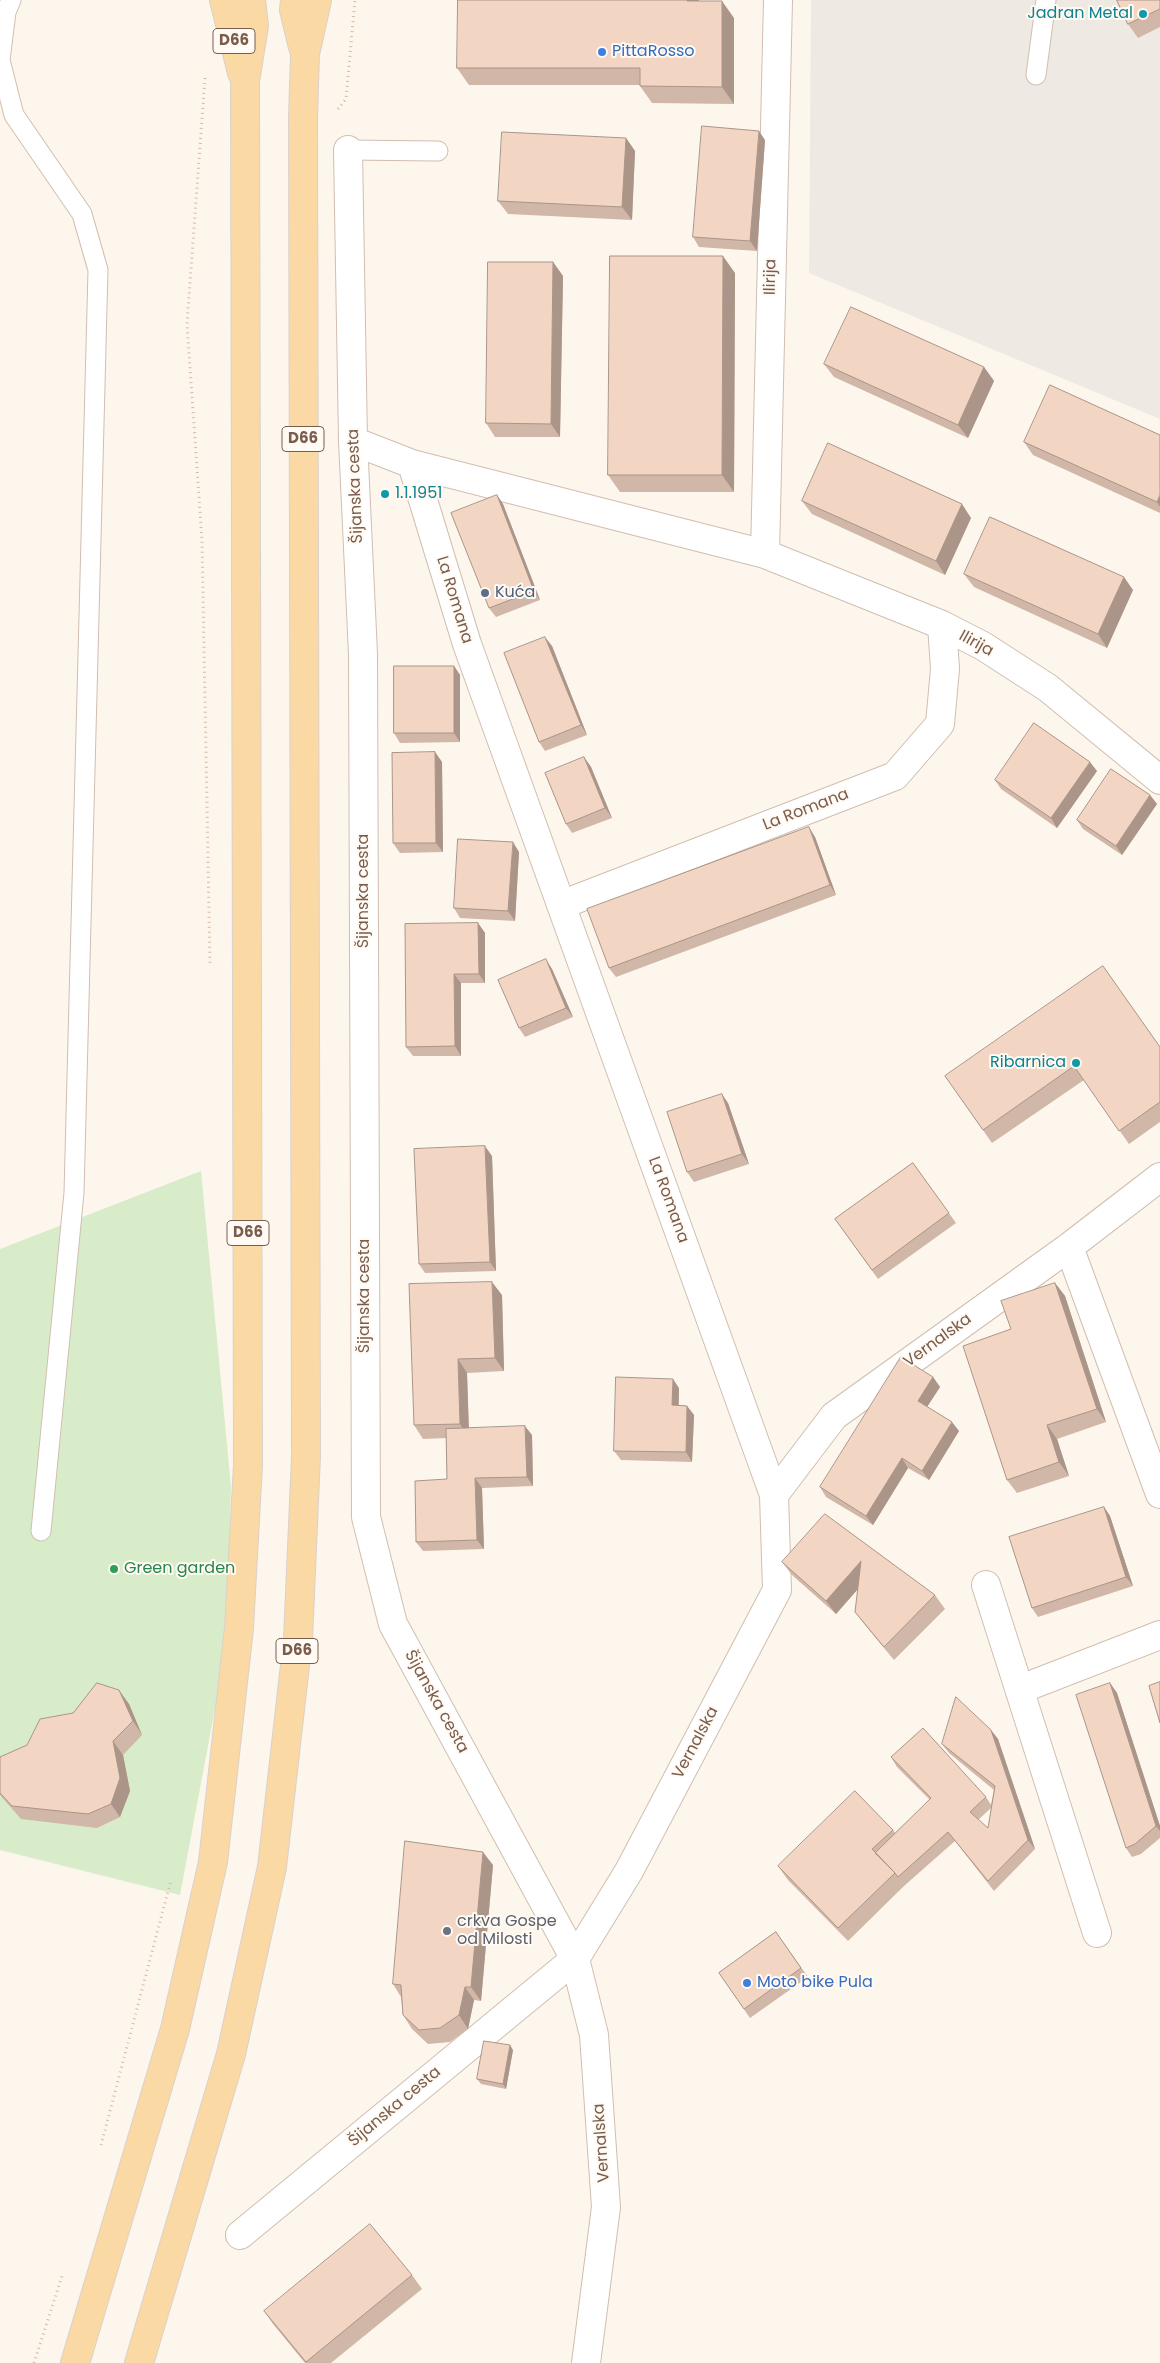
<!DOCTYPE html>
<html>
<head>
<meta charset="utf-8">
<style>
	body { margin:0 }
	canvas { display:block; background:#fdf6ec }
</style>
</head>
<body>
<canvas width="1160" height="2363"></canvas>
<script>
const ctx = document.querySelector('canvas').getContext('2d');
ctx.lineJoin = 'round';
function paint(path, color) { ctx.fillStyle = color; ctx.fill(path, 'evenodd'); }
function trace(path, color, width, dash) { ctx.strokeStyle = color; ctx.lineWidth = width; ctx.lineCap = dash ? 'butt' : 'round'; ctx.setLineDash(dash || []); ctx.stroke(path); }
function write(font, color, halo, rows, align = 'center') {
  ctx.font = font + ' Poppins,sans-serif'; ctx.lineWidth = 4; ctx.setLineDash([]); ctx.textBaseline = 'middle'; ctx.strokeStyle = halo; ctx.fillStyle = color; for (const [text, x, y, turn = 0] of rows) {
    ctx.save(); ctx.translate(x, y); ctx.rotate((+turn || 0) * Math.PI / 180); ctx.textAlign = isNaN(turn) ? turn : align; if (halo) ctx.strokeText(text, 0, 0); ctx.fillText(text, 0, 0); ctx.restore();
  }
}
paint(new Path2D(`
	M811,0H1160V419L809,273Z`), '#efe9e4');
paint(new Path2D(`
	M201,1171L231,1487L226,1650L180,1895L0,1850V1249Z`), '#d8ecc9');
const lane = new Path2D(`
	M11,0L6,12L0,60L14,115L82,214L98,270L74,1193L41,1531
	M1036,75L1046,0
	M348,150L438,151`);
const street = new Path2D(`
	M353,441L412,464L765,554L942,625L983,646L1048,688L1160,780
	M412,464L467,644L774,1495
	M765,554L778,0
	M561,905L895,776L940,724L945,669L942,625
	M1069,1247L1160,1494
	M986,1585L1097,1933
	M1021,1689L1160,1635
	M240,2235L575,1959L393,1624L366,1517L363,654L353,441L348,150
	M586,2363L606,2207L594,2035L575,1959L629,1871L777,1590L774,1495L834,1416L1069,1247L1160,1177`);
const primary = new Path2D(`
	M224,0L242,73
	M295,0L294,10L303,47
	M75,2363L175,2029L213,1862L239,1628L248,1465L245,81L254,26L251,0
	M139,2363L231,2054L272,1867L298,1639L306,1456L303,119L305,54L317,0`);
trace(lane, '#d1beb0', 21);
trace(street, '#d1beb0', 30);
trace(primary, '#dad1cd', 30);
trace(new Path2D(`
	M205,78L187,324L202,540L210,965
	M338,109L346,99L355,0
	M101,2145L171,1880
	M34,2363L63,2273`), '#d9b8a5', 3, [1, 4]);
trace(lane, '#fff', 19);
trace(street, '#fff', 28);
trace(primary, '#fbd9a5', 28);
paint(new Path2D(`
	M699,0V1L734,18V104L652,103L640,86V85H469L457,68Z
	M1160,0V27L1138,38L1128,24Z
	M626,138L635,151L632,220L508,214L498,201Z
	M765,140L757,251L699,247L693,237Z
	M553,262L563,276L560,437H495L486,423Z
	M735,273L734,492H620L608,475Z
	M824,364L984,367L994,381L968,438L834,377Z
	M1160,435V513L1033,455L1024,442Z
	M497,495L503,504L540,600L496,617L489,608Z
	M802,501L971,518L945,575L812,514Z
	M964,574L1133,590L1107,648L974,587Z
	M552,646L587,735L545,751L539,742Z
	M454,666L460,675V742L400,743L394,733Z
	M435,752L442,762L443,852L400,853L393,843Z
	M584,757L591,767L612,818L572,833L566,824Z
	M1097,771L1057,828L1001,789L995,780Z
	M1150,795L1157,804L1122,855L1083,829L1077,820Z
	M815,837L836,895L616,977L609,968Z
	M519,852L515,921L460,918L454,908Z
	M478,923L485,933V983H461V1056H413L406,1047Z
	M552,969L573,1017L525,1037L519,1028Z
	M1160,1047V1122L1129,1144L1084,1080L992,1143L945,1076Z
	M728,1103L749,1164L694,1182L687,1172Z
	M492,1156L496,1271L425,1273L419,1264Z
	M913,1163L956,1223L878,1279L835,1219Z
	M1055,1283L1065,1296L1106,1422L1057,1439L1069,1476L1017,1493L1007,1480L1011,1329Z
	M502,1295L504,1371L467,1373L469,1428L532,1435L533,1486L482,1488L484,1549L423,1551L416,1542L447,1479L446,1438L423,1439L414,1425Z
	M933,1377L940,1387L927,1407L959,1431L929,1480L908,1468L873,1525L826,1497L820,1487Z
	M679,1388V1405L687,1406L694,1415L692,1462L621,1460L614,1451Z
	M1104,1507L1110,1516L1133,1586L1038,1617L1032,1608Z
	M782,1562L935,1595L945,1609L894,1660L865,1625L855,1612L858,1589L836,1614L792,1575Z
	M1110,1683L1117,1693L1160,1826V1838L1141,1854L1132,1857L1126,1848Z
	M129,1704L142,1735L123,1755L130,1791L120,1817L97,1828L21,1819L0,1795V1757Z
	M991,1730L998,1739L1035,1849L994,1891L955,1841L904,1886L848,1941L788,1880L778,1866L893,1830L895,1833L930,1800L897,1767L891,1757L986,1797L991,1805L994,1790L949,1753L942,1744ZM991,1808L988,1828L978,1820Z
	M493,1865L481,2001L474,2000L468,2029L450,2042L428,2044L412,2029L403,2015L401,1997L393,1984Z
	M776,1932L808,1977L750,2018L719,1973Z
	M513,2050L506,2089L481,2084L477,2079Z
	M412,2275L422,2289L331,2363H305L273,2324L264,2311Z`), '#d1b7a8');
paint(new Path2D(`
	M687,0H699V18L687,1Z
	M722,1L734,18V104L722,87Z
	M759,131L765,140L757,251L750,241Z
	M626,138L635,151L632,220L622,207Z
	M723,256L735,273L734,492L722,475Z
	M553,262L563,276L560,437L551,424Z
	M984,367L994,381L968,438L958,425Z
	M497,495L503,504L540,600L534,591Z
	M1160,495V507L1157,502Z
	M962,504L971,518L945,575L936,561Z
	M1124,577L1133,590L1107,648L1098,634Z
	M545,637L552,646L587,735L581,725Z
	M454,666L460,675V742L454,733Z
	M435,752L442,762L443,852L436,843Z
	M584,757L591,767L612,818L605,808Z
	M1090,762L1097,771L1057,828L1051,818Z
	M1150,795L1157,804L1122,855L1116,846Z
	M809,827L815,837L836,895L830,885Z
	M513,842L519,852L515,921L508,911Z
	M478,923L485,933V983L479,974Z
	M546,959L552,969L573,1017L566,1008Z
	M454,974L461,983V1056L455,1046Z
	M722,1094L728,1103L749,1164L742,1154Z
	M485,1146L492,1156L496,1271L490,1262Z
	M492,1282L502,1295L504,1371L495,1358Z
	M1055,1283L1065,1296L1106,1422L1097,1409Z
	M458,1359L467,1373L469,1438L460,1424Z
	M933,1377L940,1387L925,1410L918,1401Z
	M673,1379L679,1388L678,1415L672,1405Z
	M687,1406L694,1415L692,1462L686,1452Z
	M952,1422L959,1431L929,1480L922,1471Z
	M1047,1425L1057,1439L1069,1476L1059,1462Z
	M525,1426L532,1435L533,1486L527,1477Z
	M902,1458L908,1468L873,1525L866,1516Z
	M475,1478L482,1488L484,1549L477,1540Z
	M1104,1507L1110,1516L1133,1586L1126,1577Z
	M861,1561L871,1574L836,1614L826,1601Z
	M1110,1683L1117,1693L1160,1826V1831L1156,1826Z
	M119,1690L129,1704L142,1735L133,1721Z
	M991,1730L998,1739L1035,1849L1028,1840Z
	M113,1741L123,1755L130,1791L120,1817L111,1804Z
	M483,1852L493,1865L481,2001L471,1987Z
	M465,1987L474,2000L468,2029L459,2015Z
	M510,2045L513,2050L506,2089L503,2084Z`), '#aa9588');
const building = new Path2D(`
	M458,0H687V1H722V87L640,86V68H457Z
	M1117,0H1160V9L1128,24Z
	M702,126L759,131L750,241L693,237Z
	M502,132L626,138L622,207L498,201Z
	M610,256H723L722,475H608Z
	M488,262H553L551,424L486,423Z
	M851,307L984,367L958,425L824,364Z
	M1050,385L1160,435V495L1157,502L1024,442Z
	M828,443L962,504L936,561L802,501Z
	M497,495L534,591L489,608L451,513Z
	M990,517L1124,577L1098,634L964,574Z
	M545,637L581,725L539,742L504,653Z
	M394,666H454V733H394Z
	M1034,723L1090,762L1051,818L995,780Z
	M435,752L436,843H393L392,753Z
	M584,757L605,808L566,824L545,773Z
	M1111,769L1150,795L1116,846L1077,820Z
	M809,827L830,885L609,968L587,909Z
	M458,839L513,842L508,911L454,908Z
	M478,923L479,974H454L455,1046L406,1047L405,924Z
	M546,959L566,1008L519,1028L498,980Z
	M1103,966L1160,1047V1102L1119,1131L1074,1066L983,1130L945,1076Z
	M722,1094L742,1154L687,1172L667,1112Z
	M485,1146L490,1262L419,1264L414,1149Z
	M913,1163L949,1213L872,1270L835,1219Z
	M492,1282L495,1358L458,1359L460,1424L414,1425L409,1284Z
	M1055,1283L1097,1409L1047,1425L1059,1462L1007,1480L963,1346L1011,1329L1001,1301Z
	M901,1357L933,1377L918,1401L952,1422L922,1471L902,1458L866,1516L820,1487Z
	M616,1377L673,1379L672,1405L687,1406L686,1452L614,1451Z
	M525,1426L527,1477L475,1478L477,1540L416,1542L415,1481L447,1479L446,1429Z
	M1104,1507L1126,1577L1032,1608L1009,1537Z
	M825,1514L935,1595L884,1647L855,1612L861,1561L826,1601L782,1562Z
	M1160,1682V1723L1149,1686Z
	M97,1683L119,1690L133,1721L113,1741L120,1778L111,1804L88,1814L12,1806L0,1793V1757L27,1745L40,1719L73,1713Z
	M1110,1683L1156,1826L1135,1844L1126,1848L1076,1695Z
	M956,1697L991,1730L1028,1840L988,1881L948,1832L898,1877L895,1873L875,1853L931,1798L891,1757L923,1728L986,1797L970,1812L988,1828L995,1786L942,1744Z
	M855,1791L893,1830L872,1849L895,1873L838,1928L778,1866Z
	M405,1841L483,1852L471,1987H465L459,2015L440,2028L419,2030L403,2015L401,1985L393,1984Z
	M776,1932L801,1968L744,2009L719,1973Z
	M484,2041L510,2045L503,2084L477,2079Z
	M370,2224L412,2275L306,2362L264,2311Z`);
paint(building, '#f3d5c3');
trace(building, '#aa9588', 1);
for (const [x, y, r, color] of [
	[1143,14,5,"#0f9aa8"],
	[602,52,5,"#3f7fe0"],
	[385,494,5,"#0f9aa8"],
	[485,593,5,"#5c6f8a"],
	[1076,1063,5,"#0f9aa8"],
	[114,1569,5,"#2e9e5b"],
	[447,1931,5,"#6b7280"],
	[747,1983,5,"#3f7fe0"]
]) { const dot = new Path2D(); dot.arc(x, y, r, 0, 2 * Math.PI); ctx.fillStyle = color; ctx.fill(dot); trace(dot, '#fffaf3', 2); }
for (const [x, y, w] of [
	[234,41,42],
	[303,439,42],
	[248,1233,42],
	[297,1651,42]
]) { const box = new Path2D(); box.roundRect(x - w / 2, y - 12.5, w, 25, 4); ctx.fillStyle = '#fffaf3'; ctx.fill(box); trace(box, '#7a5c4d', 1); }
write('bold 15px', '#7a5c4d', null, [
	["D66",234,41],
	["D66",303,439],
	["D66",248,1233],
	["D66",297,1651]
]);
write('16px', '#0d838f', '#fffaf3', [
	["Jadran Metal",1133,14],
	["1.1.1951",395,494,"left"],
	["Ribarnica",1066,1063]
], 'right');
write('16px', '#366cbe', '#fffaf3', [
	["PittaRosso",612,52],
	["Moto bike Pula",757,1983]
], 'left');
write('16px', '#7a5c4d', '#fffaf3', [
	["Ilirija",771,277,-89],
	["Šijanska cesta",356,486,-92],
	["La Romana",454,600,73],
	["Ilirija",976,644,29],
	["La Romana",806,810,-21],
	["Šijanska cesta",364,891,-90],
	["La Romana",668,1200,70],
	["Šijanska cesta",365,1296,-90],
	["Vernalska",938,1341,-36],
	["Šijanska cesta",436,1702,61],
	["Vernalska",696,1743,-62],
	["Šijanska cesta",395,2107,-40],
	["Vernalska",602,2143,-94]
]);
write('16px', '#4e5e75', '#fffaf3', [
	["Kuća",495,593]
], 'left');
write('16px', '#27864d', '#fffaf3', [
	["Green garden",124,1569]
], 'left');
write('16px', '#5b616d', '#fffaf3', [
	["crkva Gospe",457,1922],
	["od Milosti",457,1940]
], 'left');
</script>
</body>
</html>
